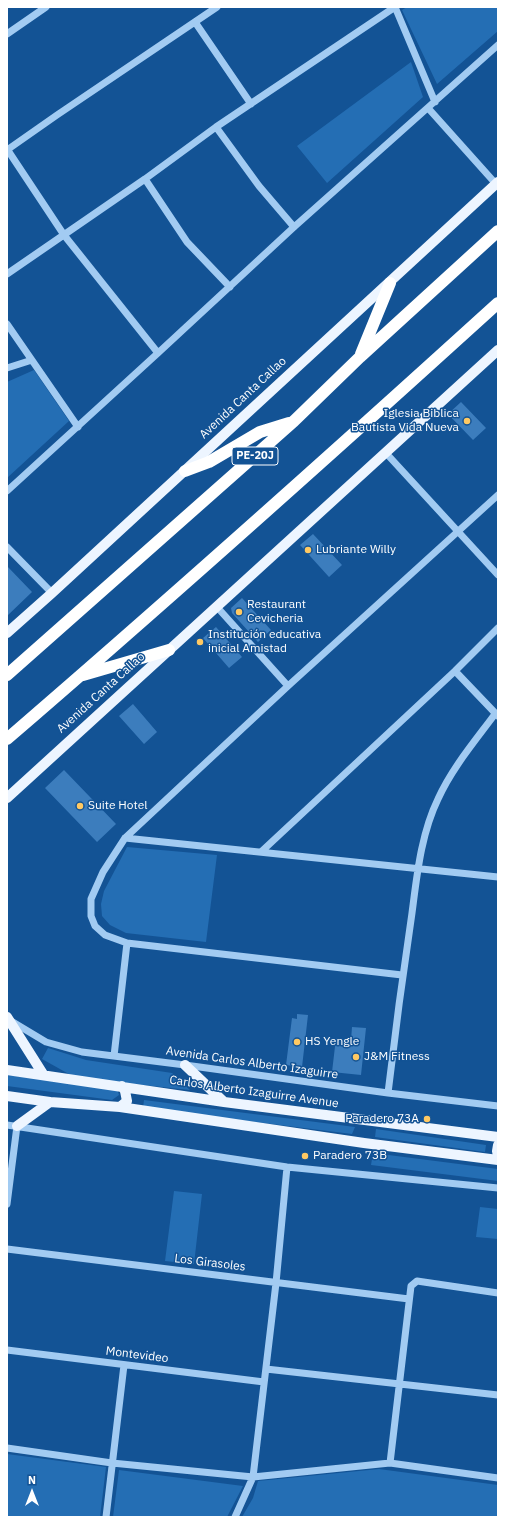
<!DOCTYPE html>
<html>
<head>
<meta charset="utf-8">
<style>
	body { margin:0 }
	#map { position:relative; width:505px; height:1524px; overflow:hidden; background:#135395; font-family:"IBM Plex Sans",sans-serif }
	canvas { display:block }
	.frame { position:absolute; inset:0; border:8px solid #fff; pointer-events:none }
	.north { position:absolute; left:12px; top:1472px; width:40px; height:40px; -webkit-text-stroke:3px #135395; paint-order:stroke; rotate:0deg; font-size:11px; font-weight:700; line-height:16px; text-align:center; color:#fff }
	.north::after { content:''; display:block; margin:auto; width:14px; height:18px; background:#fff; clip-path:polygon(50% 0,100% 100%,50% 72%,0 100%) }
</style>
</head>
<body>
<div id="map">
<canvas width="505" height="1524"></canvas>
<div class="frame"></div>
<div class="north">N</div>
</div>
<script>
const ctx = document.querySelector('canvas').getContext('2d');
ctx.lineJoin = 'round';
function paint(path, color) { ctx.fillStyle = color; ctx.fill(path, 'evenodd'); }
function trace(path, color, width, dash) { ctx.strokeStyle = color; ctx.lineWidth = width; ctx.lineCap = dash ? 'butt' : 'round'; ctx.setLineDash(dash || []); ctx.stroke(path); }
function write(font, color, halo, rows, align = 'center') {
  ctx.font = font + ' "IBM Plex Sans",sans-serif'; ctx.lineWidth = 3; ctx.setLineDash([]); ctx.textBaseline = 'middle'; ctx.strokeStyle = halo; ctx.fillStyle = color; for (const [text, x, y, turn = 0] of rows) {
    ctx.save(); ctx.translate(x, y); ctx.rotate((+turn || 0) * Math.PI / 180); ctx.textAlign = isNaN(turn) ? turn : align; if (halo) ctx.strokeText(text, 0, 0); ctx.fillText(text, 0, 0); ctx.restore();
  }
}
paint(new Path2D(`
	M407,7H498V31L437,84L402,10Z
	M411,62L423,97L327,183L297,146Z
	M34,370L69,421L7,478V382Z
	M127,847L217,855L206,942L126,933L110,925L102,916L101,904L104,891Z
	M48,1048L86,1060L172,1073L190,1090L76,1078L42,1059Z
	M7,1075L117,1088L119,1095L112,1100L7,1086Z
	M144,1100L355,1127L352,1134L143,1108Z
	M376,1129L486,1145L485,1152L375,1137Z
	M373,1153L498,1169V1181L371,1165Z
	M174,1191L202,1194L194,1264L165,1261Z
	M480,1207L498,1209V1239L476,1237Z
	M7,1454L106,1467L100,1517H7Z
	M379,1469L498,1485V1517H242L253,1498L258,1481Z
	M119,1470L243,1486L227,1517H113Z`), '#246eb4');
paint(new Path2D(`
	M461,402L486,428L473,440L448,414Z
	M313,534L342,565L329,577L300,545Z
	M7,566L32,592L7,616Z
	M242,598L271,630L258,642L232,613L231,608Z
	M216,627L242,657L229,668L203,638Z
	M133,704L157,732L144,744L119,716Z
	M64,770L116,824L97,842L45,788Z
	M297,1014L308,1015L302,1067L286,1065L292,1018L297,1019Z
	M352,1027L366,1028L361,1075L332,1072L336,1038L351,1040Z`), '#3c7dbd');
trace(new Path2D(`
	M395,7L435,102
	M195,22L251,104
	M7,34L46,7
	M428,108L496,184
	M216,127L259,186L294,227
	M7,149L64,235L158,353
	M7,150L57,115L217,7
	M145,179L187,242L230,287
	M7,274L145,179L216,127L395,7
	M7,324L78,427
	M7,368L32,360
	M385,452L498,575
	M7,491L158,353L294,227L498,45
	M7,547L52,593
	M217,607L288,686
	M455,671L498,716
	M125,838L498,877
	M262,851L455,671L498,628
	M402,975L127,943L105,935L95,926L91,916V899L103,872L125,838L288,686L498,495
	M11,1021L46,1042L82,1052L185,1065L388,1093L498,1106
	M114,1056L127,943
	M388,1093C395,1033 403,973 412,913C417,875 421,834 438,799C452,768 475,741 495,714
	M7,1125L287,1167L498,1188
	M7,1204L17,1126
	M7,1249L409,1299
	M7,1350L264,1382
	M266,1369L498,1395
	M7,1448L112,1463L253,1477L390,1463L498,1478
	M390,1463L411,1286L417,1281L498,1293
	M106,1517L124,1365
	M235,1517L253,1477L276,1283L287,1167`), '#a2cbf2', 7);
trace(new Path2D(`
	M7,633L52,593L498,182
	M7,798L498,350
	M7,1017L43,1074
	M185,1065L224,1102
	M7,1070L224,1102L498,1137
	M7,1096L50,1102L120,1107L364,1143L498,1160
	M120,1107L127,1101L125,1091L122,1086
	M17,1126L50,1102
	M498,1145L497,1151L498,1156`), '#edf5ff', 10);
trace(new Path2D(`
	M361,354L390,283
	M185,471L209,462L260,432L289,423
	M7,675L294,421L360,357L498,231
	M83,675L169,650
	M7,739C173,596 336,450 498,303`), '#fff', 12);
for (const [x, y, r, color] of [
	[467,421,4,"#ffc963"],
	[308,550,4,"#ffc963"],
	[239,612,4,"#ffc963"],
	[200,642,4,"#ffc963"],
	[80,806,4,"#ffc963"],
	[297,1042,4,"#ffc963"],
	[356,1057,4,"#ffc963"],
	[427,1119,4,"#ffc963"],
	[305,1156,4,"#ffc963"]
]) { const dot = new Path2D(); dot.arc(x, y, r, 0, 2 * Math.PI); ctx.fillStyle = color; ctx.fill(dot); trace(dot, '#135395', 1.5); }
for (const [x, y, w] of [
	[255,456,46]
]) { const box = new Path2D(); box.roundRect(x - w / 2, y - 9, w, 18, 3); ctx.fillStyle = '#135395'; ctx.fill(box); trace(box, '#fff', 1); }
write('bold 11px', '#fff', null, [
	["PE-20J",255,456]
]);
write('12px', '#fff', '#135395', [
	["Avenida Canta Callao",243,398,-43],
	["Avenida Canta Callao",101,693,-42],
	["Avenida Carlos Alberto Izaguirre",252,1063,8],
	["Carlos Alberto Izaguirre Avenue",254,1092,8],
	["Los Girasoles",210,1263,7],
	["Montevideo",137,1355,7]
]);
write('12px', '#fff', '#135395', [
	["Iglesia Biblica",459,414,"right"],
	["Bautista Vida Nueva",459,428,"right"],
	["Lubriante Willy",316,550],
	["Restaurant",247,605],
	["Cevicheria",247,619],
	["Institución educativa",208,635],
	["inicial Amistad",208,649],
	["Suite Hotel",88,806],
	["HS Yengle",305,1042],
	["J&M Fitness",364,1057],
	["Paradero 73A",419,1119,"right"],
	["Paradero 73B",313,1156]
], 'left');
</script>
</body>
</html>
